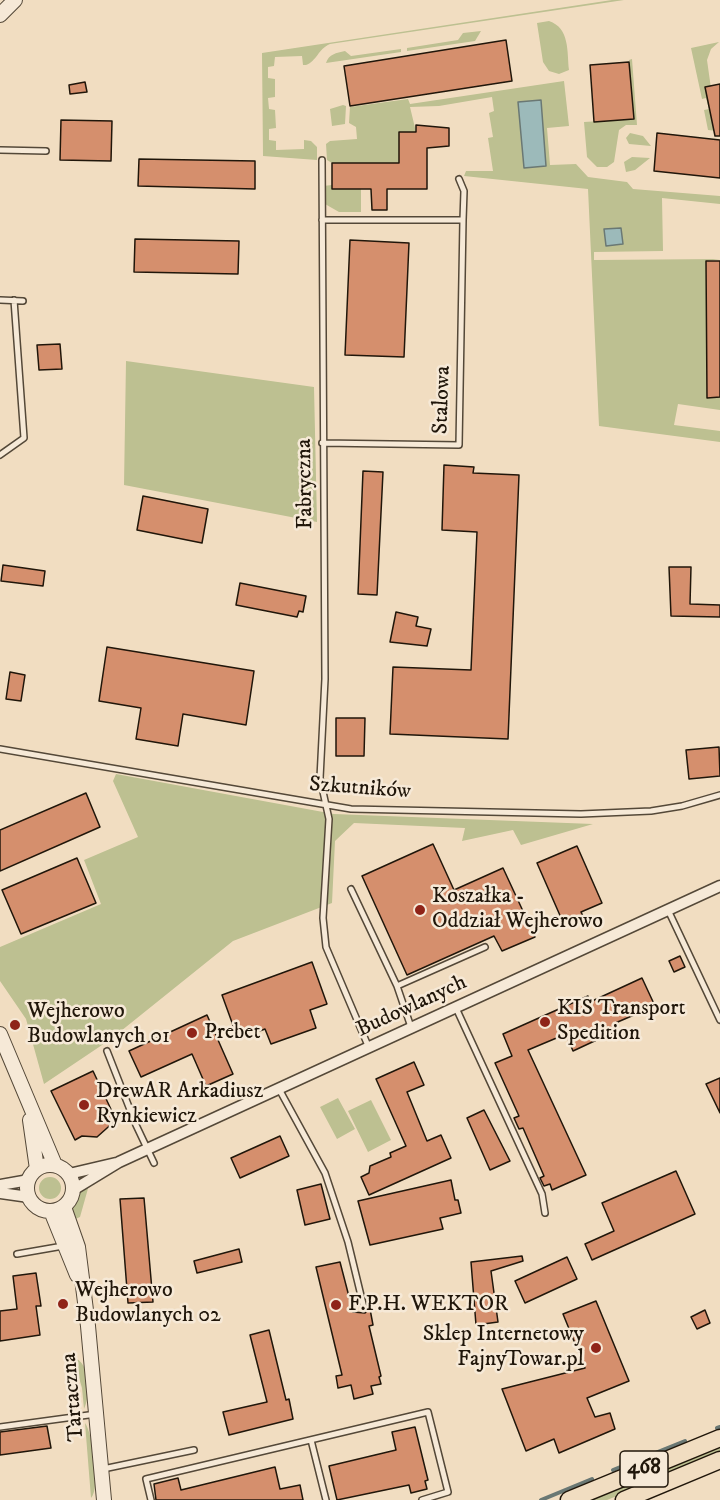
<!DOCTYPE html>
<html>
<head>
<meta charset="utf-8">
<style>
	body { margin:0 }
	canvas { display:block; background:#f1ddc1 }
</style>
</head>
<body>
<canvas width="720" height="1500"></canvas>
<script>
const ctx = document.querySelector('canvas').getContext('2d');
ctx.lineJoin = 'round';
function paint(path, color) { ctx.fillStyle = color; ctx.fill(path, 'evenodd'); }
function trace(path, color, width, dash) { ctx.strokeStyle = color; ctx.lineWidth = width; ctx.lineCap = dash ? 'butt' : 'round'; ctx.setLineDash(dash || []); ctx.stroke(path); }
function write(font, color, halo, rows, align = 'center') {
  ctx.font = font + ' "IM FELL DW Pica",serif'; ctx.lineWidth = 5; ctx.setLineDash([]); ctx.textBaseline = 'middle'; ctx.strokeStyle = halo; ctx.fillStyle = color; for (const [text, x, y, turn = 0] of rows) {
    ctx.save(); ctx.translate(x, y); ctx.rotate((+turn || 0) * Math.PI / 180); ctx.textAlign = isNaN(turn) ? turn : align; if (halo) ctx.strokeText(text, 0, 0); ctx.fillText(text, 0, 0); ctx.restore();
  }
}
paint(new Path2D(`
	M612,0H624L330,44C318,49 317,61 306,65H303L302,56L275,57L274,66L268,67V78L275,79V97L268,98L269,109L275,110L276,128L269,129V140L276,141V150L304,149V140L311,141L317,147V160L263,156L262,53Z
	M549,21C570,28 567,52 569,70L559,74L549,71L543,62L537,23Z
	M481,31L475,41L407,51V48L458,40L463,33Z
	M719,42L711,49L707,60L717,131L708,130L704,110L709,109L706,98L702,99L691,48Z
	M401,49V52L326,63C329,54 336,53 345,51L351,56Z
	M632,59L637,125H626L619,130L614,162L607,167H597L587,157L584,122L634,119L629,60Z
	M564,81L569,126L547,128L550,165L576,164L588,177L627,182L633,189L720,196V204L662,198L663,251L594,252V260L720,259L706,261L707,397H720V410L678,404L674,425L720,431V442L599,426L588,189L464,176L466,171H493L488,138L493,137L489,113L494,111L492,97L439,106L410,107L416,132H399V163H332L327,160L326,144L330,141L357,139L356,127L349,123L350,107L408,99L410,104Z
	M343,105L346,106L345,124L332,126L330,109Z
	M630,133L643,136L651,146L629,144L626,138Z
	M632,157L650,158L635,170L626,172L624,162Z
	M332,185V188L361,189V212H339L325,204L323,186Z
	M126,361L314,387L317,522L124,485Z
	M116,774L334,814L593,824L521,845L513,830L462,841L465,828L354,823L335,841L332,903L233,941L111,1039L44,1084L26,1019L0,981V947L101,904L84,860L138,837L113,781Z
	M338,1098L355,1129L337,1139L320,1107Z
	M371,1100L391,1140L368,1152L348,1111Z
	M39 1188a11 11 0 1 1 22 0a11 11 0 1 1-22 0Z
	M89,1185L80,1217L73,1220C71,1206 76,1192 89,1185Z
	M73,1357C91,1363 91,1394 84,1409L82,1388Z
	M85,1423C93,1434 101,1488 91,1498Z
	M720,1444V1454L607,1500H583Z`), '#bdc091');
const water = new Path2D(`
	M541,100L546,166L524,168L518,102Z
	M621,228L623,244L606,246L604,229Z`);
paint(water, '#9cbaba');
trace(water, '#6a7874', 1.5);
trace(new Path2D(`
	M717,1428L720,1427
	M613,1470L685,1441
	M541,1500L592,1479`), '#6a7874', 4);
const building = new Path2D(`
	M506,40L512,81L350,106L344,66Z
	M629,62L634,119L594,122L590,65Z
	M85,82L87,92L70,94L69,85Z
	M720,84V136H715L705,87Z
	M61,120L112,121L111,161L60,160Z
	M416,125L449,128V146L427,148V189H387V210H372L371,189H332V163H399V132H416Z
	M657,133L720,140V178L654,171Z
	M139,159L255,161V189L138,186Z
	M135,239L239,241L238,274L134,272Z
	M350,240L409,243L404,357L345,355Z
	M706,261H720V397L707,398Z
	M60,344L62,369L39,370L37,345Z
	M444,465L474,467L473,473L519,475L508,739L390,734L393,667L471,670L477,532L442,530Z
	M363,471L383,472L377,595L358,594Z
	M143,496L208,509L202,543L137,530Z
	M3,565L45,571L43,586L1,581Z
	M669,567H691L690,604L720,605V617L671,616Z
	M240,583L306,596L303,612L299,611L297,617L236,605Z
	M396,612L418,617L416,626L431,629L427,646L390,642Z
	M107,647L254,671L246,725L183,714L178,746L136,739L141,708L99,701Z
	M10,672L25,675L21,701L6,699Z
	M336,718H365L364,756H336Z
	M719,747L720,776L689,779L686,750Z
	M86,793L100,827L0,871V830Z
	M433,844L454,890L503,868L535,937L502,951L494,936L407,975L362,876Z
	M577,846L602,903L581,912L583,916L573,921L571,916L562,920L537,863Z
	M77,858L96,903L21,934L2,890Z
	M680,956L685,967L674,972L669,961Z
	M312,962L327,1004L310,1010L316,1028L271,1044L265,1029L238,1039L222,995Z
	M642,978L655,1006L613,1024L616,1031L573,1051L566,1034L528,1050L586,1175L552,1190L550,1184L544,1186L540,1178L544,1176L523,1128L519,1129L514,1118L519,1116L495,1063L512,1056L503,1034L588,996L590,1002Z
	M207,1015L233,1074L206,1086L192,1054L141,1077L129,1051Z
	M414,1062L424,1085L407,1092L427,1141L441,1135L451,1158L369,1195L361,1177L369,1173L370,1166L391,1157L390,1153L406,1146L376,1079Z
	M93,1071L116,1120L97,1137L82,1136L75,1140L51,1091Z
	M720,1078V1113L706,1084Z
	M484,1110L510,1161L490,1170L467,1118Z
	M280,1136L289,1156L240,1178L231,1158Z
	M676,1171L695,1214L592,1260L585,1244L614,1231L602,1203Z
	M451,1180L455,1200H458L461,1213L440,1218L443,1229L370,1245L358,1201Z
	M321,1184L330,1219L305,1225L297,1190Z
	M144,1198L153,1302L128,1303L120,1199Z
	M239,1249L242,1262L197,1273L194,1261Z
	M522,1256L523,1261L491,1271L498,1322L476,1325L471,1262Z
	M567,1257L577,1279L525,1303L515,1281Z
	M340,1262L353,1312L365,1313L370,1309L373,1325L369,1326L381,1376L379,1377L381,1384L371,1386L373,1394L354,1399L351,1385L338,1388L336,1376L342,1375L316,1267Z
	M36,1273L41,1306H36L40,1335L0,1341V1311L17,1309L13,1276Z
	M596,1301L629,1381L587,1398L595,1417L610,1413L615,1429L559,1453L554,1439L526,1451L502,1389L585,1368L563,1314Z
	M705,1310L710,1323L697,1329L691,1317Z
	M269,1330L286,1400L289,1399L293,1419L229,1435L223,1412L267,1402L250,1335Z
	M47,1426L51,1448L0,1455V1432Z
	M415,1427L428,1480L425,1481L427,1489L411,1493L409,1485L337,1500L329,1466L396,1450L392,1432Z
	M275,1467L280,1489L300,1485L303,1500H156L154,1484L178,1478L181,1490Z`);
paint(building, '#d58f6d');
trace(building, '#20160a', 1.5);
const service = new Path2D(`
	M0,150L46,151
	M322,160L325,679L320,778L329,819L323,918L326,947L369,1048
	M459,179L464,191L463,220
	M322,220H463L459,445L322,443
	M0,300L23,301
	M0,455L24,438L14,300
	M0,749L351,809L581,814L651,811L682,806L720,795
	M351,889L397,986L485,947
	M668,910L720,1020
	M397,986L411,1027
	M456,1008L542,1194L545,1213
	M107,1051L136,1125L154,1163
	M279,1089L325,1173L348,1242L364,1308
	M17,1254L63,1246
	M0,1427L96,1414
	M311,1440L326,1500
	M103,1469L194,1450
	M151,1500L146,1479L428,1412L448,1492L422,1500`);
const minor = new Path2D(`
	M69,1174L116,1163
	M0,1185L29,1180
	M73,1190L119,1162L720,886
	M0,1193L29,1197`);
const tertiary = new Path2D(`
	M0,15L15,0
	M0,1034L55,1165
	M30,1120L37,1169
	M27 1188a23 23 0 1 1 46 0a23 23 0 1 1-46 0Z
	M64,1207L78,1247L88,1326L104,1500
	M51,1211L77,1275`);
const primary = new Path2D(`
	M569,1500L720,1438
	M624,1500L720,1460`);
trace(service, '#544838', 8);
trace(minor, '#544838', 13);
trace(tertiary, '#544838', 16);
trace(primary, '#20160a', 19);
trace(service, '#f6e9d7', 5);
trace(minor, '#f6e9d7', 10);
trace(tertiary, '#f6e9d7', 14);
trace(primary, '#f1ddc1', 16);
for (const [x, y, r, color] of [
	[420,910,6,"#8f2418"],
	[545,1022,6,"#8f2418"],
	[15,1025,6,"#8f2418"],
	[192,1033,6,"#8f2418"],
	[84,1105,6,"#8f2418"],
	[63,1304,6,"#8f2418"],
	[336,1305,6,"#8f2418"],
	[596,1348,6,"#8f2418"]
]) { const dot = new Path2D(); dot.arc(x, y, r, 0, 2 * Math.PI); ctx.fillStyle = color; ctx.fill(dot); trace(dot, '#f6e9d7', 2); }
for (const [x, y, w] of [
	[644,1469,48]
]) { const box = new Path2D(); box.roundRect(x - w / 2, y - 18, w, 36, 4.5); ctx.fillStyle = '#f6e9d7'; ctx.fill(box); trace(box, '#20160a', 1.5); }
write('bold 21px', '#20160a', null, [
	["468",644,1469]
]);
write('22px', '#20160a', '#f6e9d7', [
	["Stalowa",443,400,-88],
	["Fabryczna",306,484,-91],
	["Szkutników",360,789,4],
	["Budowlanych",412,1007,-25],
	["Tartaczna",74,1397,-95]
]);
write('22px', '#20160a', '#f6e9d7', [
	["Koszałka -",432,897],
	["Oddział Wejherowo",432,922],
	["KIS Transport",557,1009],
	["Spedition",557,1034],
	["Wejherowo",27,1012],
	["Budowlanych 01",27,1037],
	["Prebet",204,1033],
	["DrewAR Arkadiusz",96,1092],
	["Rynkiewicz",96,1117],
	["Wejherowo",75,1291],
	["Budowlanych 02",75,1316],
	["F.P.H. WEKTOR",348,1305],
	["Sklep Internetowy",584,1335,"right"],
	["FajnyTowar.pl",584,1360,"right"]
], 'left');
</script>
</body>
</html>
